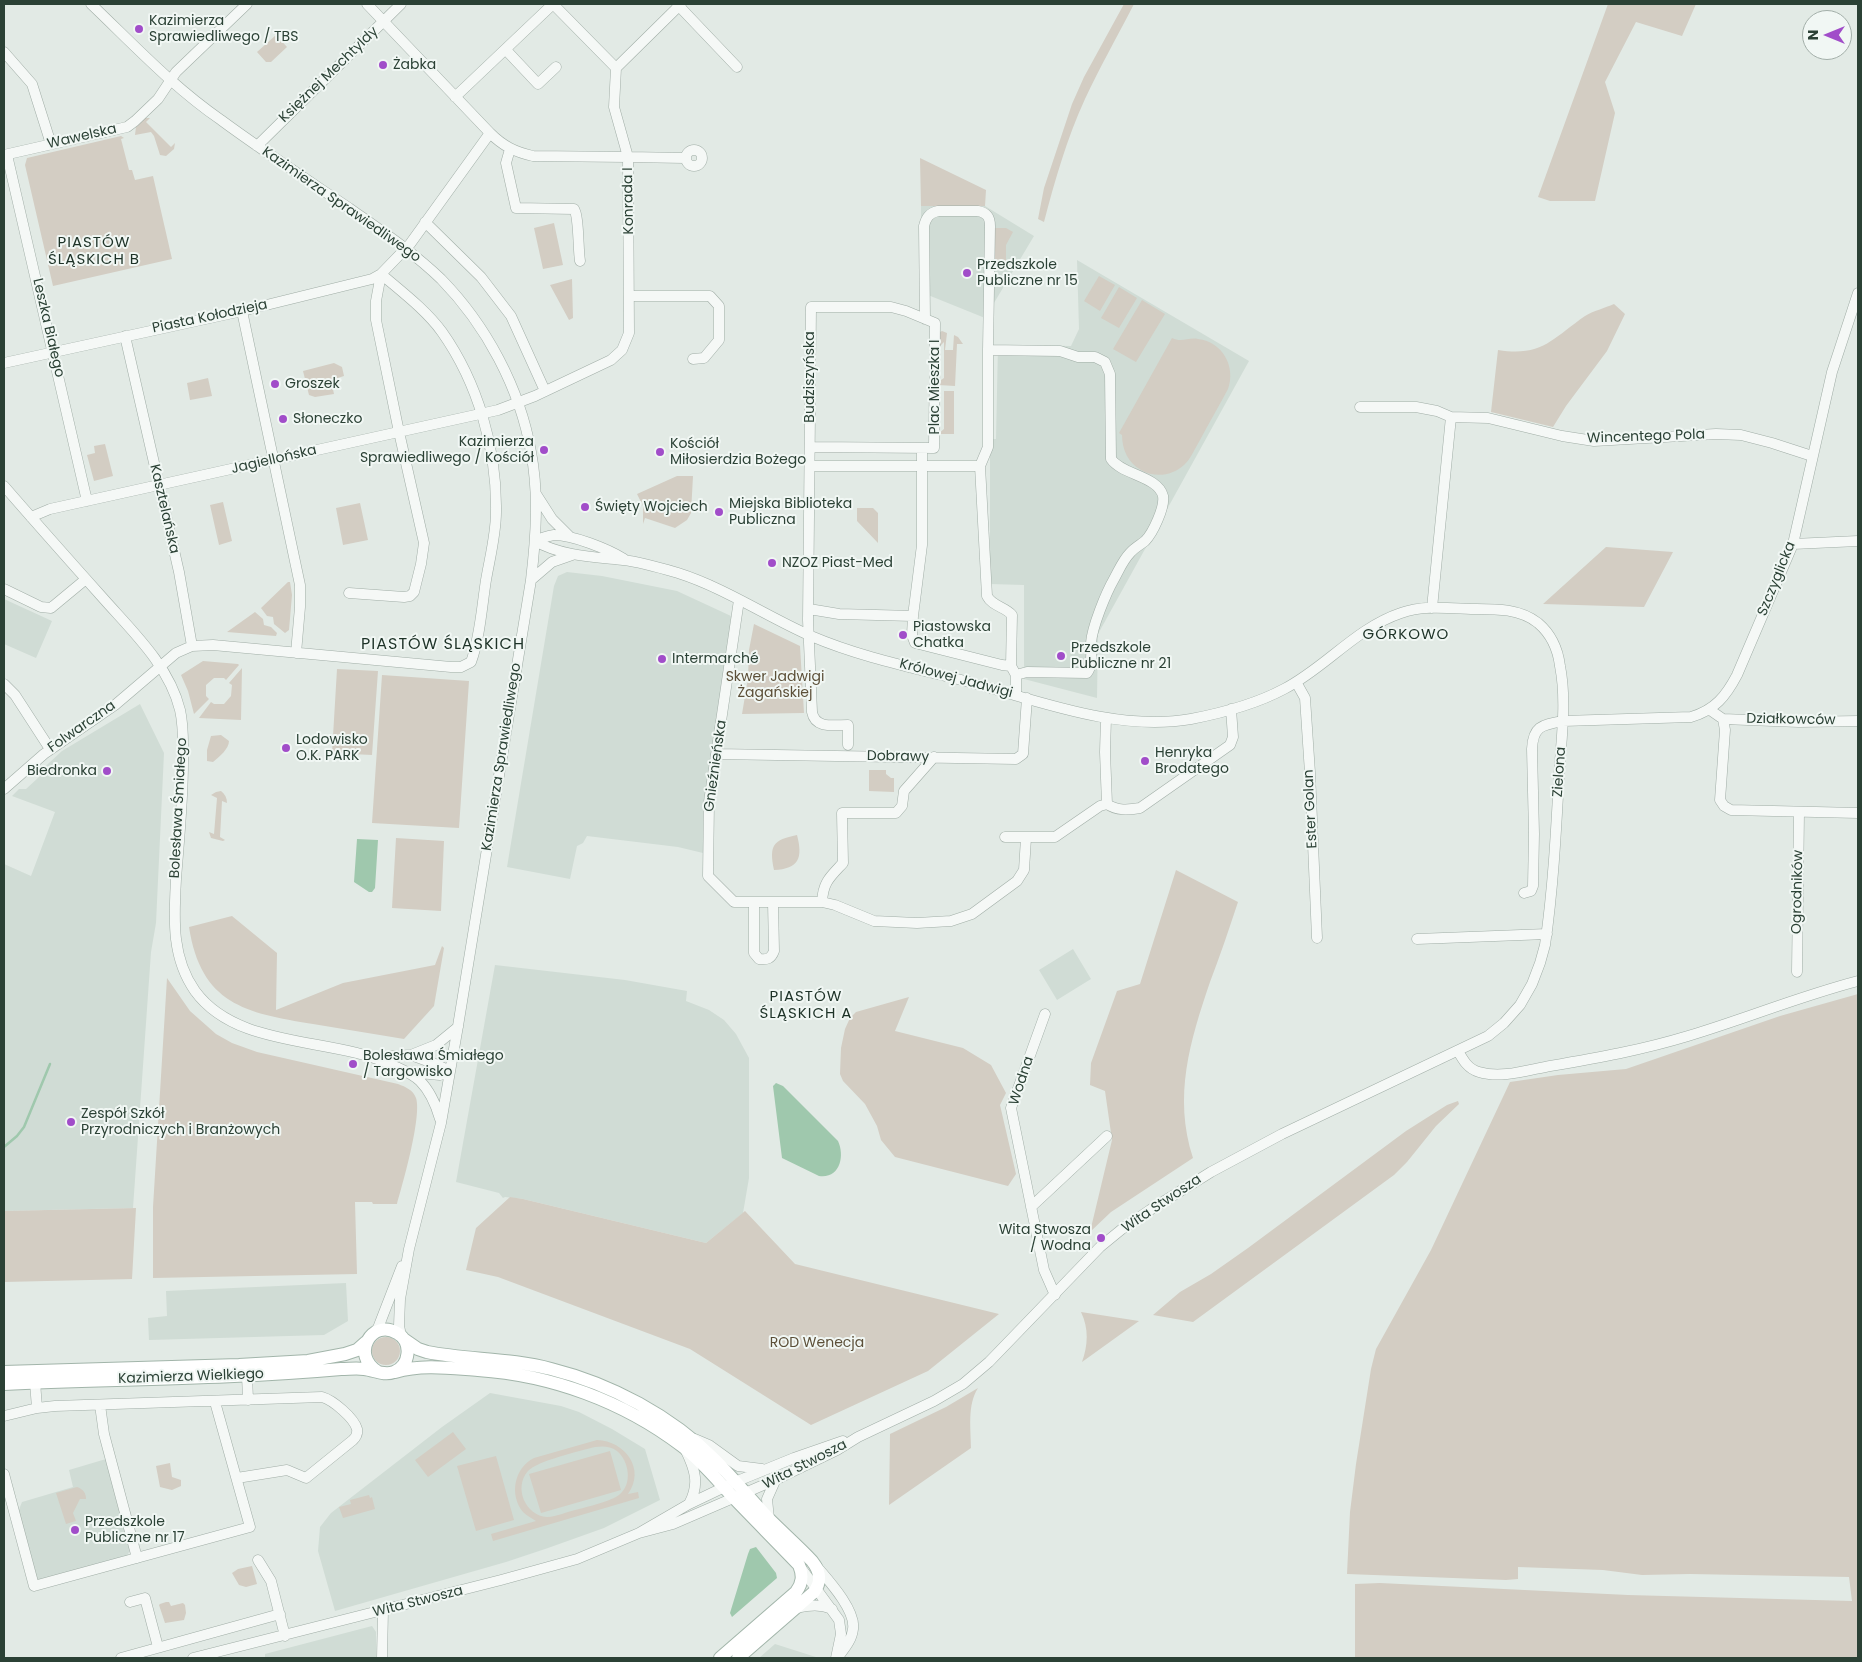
<!DOCTYPE html>
<html>
<head>
<meta charset="utf-8">
<style>
	body { margin:0 }
	#map { position:relative; width:1862px; height:1662px; overflow:hidden; background:#e2eae5; font-family:Poppins,sans-serif }
	canvas { display:block }
	.frame { position:absolute; inset:0; border:5px solid #2b4135; pointer-events:none }
	.north { position:absolute; left:1802px; top:10px; width:50px; height:50px; box-sizing:border-box; background:#f1f7f4; border:1px solid #a2aea8; border-radius:50%; rotate:270deg; font-size:14px; font-weight:700; line-height:20px; text-align:center; color:#2b4135 }
	.north::after { content:''; display:block; margin:auto; width:18px; height:22px; background:#a14dc9; clip-path:polygon(50% 0,100% 100%,50% 72%,0 100%) }
</style>
</head>
<body>
<div id="map">
<canvas width="1862" height="1662"></canvas>
<div class="frame"></div>
<div class="north">N</div>
</div>
<script>
const ctx = document.querySelector('canvas').getContext('2d');
ctx.lineJoin = 'round';
function paint(path, color) { ctx.fillStyle = color; ctx.fill(path, 'evenodd'); }
function trace(path, color, width, dash) { ctx.strokeStyle = color; ctx.lineWidth = width; ctx.lineCap = dash ? 'butt' : 'round'; ctx.setLineDash(dash || []); ctx.stroke(path); }
function write(font, color, halo, rows, align = 'center') {
  ctx.font = font + ' Poppins,sans-serif'; ctx.lineWidth = 4; ctx.setLineDash([]); ctx.textBaseline = 'middle'; ctx.strokeStyle = halo; ctx.fillStyle = color; for (const [text, x, y, turn = 0] of rows) {
    ctx.save(); ctx.translate(x, y); ctx.rotate((+turn || 0) * Math.PI / 180); ctx.textAlign = isNaN(turn) ? turn : align; if (halo) ctx.strokeText(text, 0, 0); ctx.fillText(text, 0, 0); ctx.restore();
  }
}
paint(new Path2D(`
	M921,206H985L1034,236L985,318L928,295H921Z
	M1077,260L1249,361L1098,634L1097,698L1024,679V585L990,584V439H996L998,345L1071,346L1079,329Z
	M567,572L602,576L677,591L731,616L728,657L703,806V853L678,847L587,836L583,843L577,846L570,879L507,867L554,586L558,576Z
	M4,599L52,621L36,658L4,644Z
	M140,704L164,753L156,923L151,952L133,1208L4,1211V864L31,876L55,812L12,796L19,789H26L39,777L37,774L62,751Z
	M1073,949L1091,979L1057,1000L1039,970Z
	M495,965L625,980L687,991L686,1001L709,1010L724,1020L736,1034L749,1058V1178L743,1213L706,1243L523,1199L505,1197L503,1198L499,1193L456,1182Z
	M346,1283L348,1321L324,1335L149,1340L148,1318L167,1316L166,1291Z
	M490,1393L561,1406L579,1412L612,1429L645,1449L660,1500L604,1528L548,1548L506,1562L335,1611L318,1551L320,1527L331,1513L442,1427Z
	M106,1459L131,1548L126,1558L40,1581L36,1578L18,1512L22,1502L73,1487L69,1470Z
	M372,1626L376,1632V1658H265V1654Z
	M775,1644L819,1658H759Z`), '#d0dcd5');
paint(new Path2D(`
	M1124,4H1134C1118,35 1100,67 1085,99C1067,138 1055,180 1044,222L1038,219L1044,188L1072,104L1084,77Z
	M1608,4H1696L1682,36L1636,22L1605,82L1615,113L1595,201H1550L1538,197Z
	M276,35L287,47L271,62H266L257,52Z
	M145,118H150L146,122L171,147L175,143L174,149L166,156L160,155L154,136L151,132L135,135L136,127Z
	M121,136L124,138L121,139L129,170H132L135,180L153,176L172,259L53,286L25,165L27,158Z
	M920,158L986,190L985,206H921Z
	M554,223L563,265L543,269L534,228Z
	M995,228H1006L1013,232L1006,245V261H995Z
	M1099,276L1115,285L1100,311L1084,301Z
	M572,279L573,318L569,320L550,285Z
	M1119,287L1137,298L1119,328L1101,318Z
	M1142,300L1165,314L1136,362L1113,349Z
	M1614,304L1625,314L1607,351L1566,406L1553,427L1491,412L1498,350C1542,357 1552,339 1585,316C1593,311 1605,308 1614,304Z
	M942,331L947,333L945,350H953L954,335L958,337L963,344H957L955,386L938,385V382L944,378V342L938,348L940,332Z
	M1172,338C1182,343 1188,337 1198,339C1223,342 1236,367 1228,389C1219,406 1209,423 1200,440C1195,448 1191,459 1184,465C1172,476 1155,478 1141,470C1128,463 1122,449 1122,435L1119,433Z
	M334,363L342,367L344,376L331,380L334,394L315,397L309,395L303,371Z
	M208,378L212,396L190,400L187,383Z
	M944,391H954V434H938L944,429Z
	M105,444L113,476L94,481L87,455L95,453L94,446Z
	M677,476H693L691,513L687,520L675,528L645,518L643,524V506L637,494Z
	M223,502L232,541L219,545L210,505Z
	M360,503L368,540L343,545L336,508Z
	M857,508H873L878,513V543L857,521Z
	M1606,547L1673,552L1644,607L1543,604Z
	M288,582H290L292,595L289,630L285,633L274,624L273,617L267,616L261,608Z
	M255,612L263,619L264,625L271,627L277,633L276,636L227,632Z
	M754,624L800,646L804,713L742,714L748,678L749,650Z
	M203,661L238,664L239,665L226,680L224,678H214L206,685V696L209,699L194,714L188,691L181,675Z
	M242,668L241,720L199,718L211,702L214,704H224L231,696L232,685L229,683Z
	M337,669L378,671L372,755L332,753Z
	M382,675L469,681L459,828L372,823Z
	M221,735L229,741C229,749 219,757 213,762L207,761V750L211,736Z
	M869,770H886V774L891,778H894V792L869,791Z
	M221,791C225,794 227,798 227,803L222,801L220,837L225,840L223,841L211,838L209,832L214,834L217,798L211,795L216,792Z
	M797,835C803,858 799,869 774,870C769,845 773,840 797,835Z
	M396,838L444,841L441,911L392,908Z
	M1176,870L1238,902C1229,929 1220,956 1210,982C1190,1041 1173,1096 1193,1158L1111,1212L1090,1232L1112,1140L1105,1091L1090,1085L1091,1063L1117,991L1140,984Z
	M232,916L277,953L276,1010L343,983L435,965L442,946L444,948L434,1006L404,1039C374,1034 343,1029 313,1024C245,1013 201,1004 189,927Z
	M167,978L190,1011L216,1034L232,1043L257,1052L398,1084C406,1087 413,1090 416,1098C422,1116 403,1183 397,1204H373L372,1202H355L357,1274L153,1278V1207Z
	M1858,994V1658H1355V1584L1380,1583L1628,1595L1852,1601L1849,1577L1690,1574L1642,1575L1603,1570L1518,1567V1579L1506,1580L1347,1574L1350,1512L1356,1464L1371,1369L1376,1349L1431,1250L1510,1082L1558,1075L1626,1069L1780,1016Z
	M909,997L895,1031L963,1048L991,1065L1006,1093L1000,1105L1016,1174L1008,1186L895,1157L881,1140L877,1126L865,1104L843,1081L840,1074L841,1048L845,1029L850,1018L856,1012Z
	M1458,1101L1459,1104L1436,1126L1407,1162L1394,1175L1193,1322L1153,1315L1180,1292L1211,1274L1248,1248L1406,1131L1447,1105Z
	M510,1197L523,1199L706,1243L745,1211L795,1264L999,1314L928,1371L811,1425L690,1349L498,1277L466,1270L476,1228Z
	M136,1208L132,1279L4,1282V1211Z
	M1081,1312L1139,1321L1082,1362C1088,1345 1089,1329 1081,1312Z
	M372 1351a14 14 0 1 1 28 0a14 14 0 1 1-28 0Z
	M978,1388C967,1405 971,1429 971,1448L889,1505L890,1434L946,1407Z
	M453,1432L466,1449L428,1477L415,1460Z
	M597,1440C625,1441 646,1469 628,1494L638,1492L639,1498L493,1541L491,1534L536,1521C532,1518 527,1516 523,1512C509,1495 514,1468 534,1458ZM595,1447C603,1446 610,1446 617,1451C629,1461 633,1484 619,1495C608,1503 576,1509 562,1514C557,1515 552,1517 547,1517C526,1516 513,1488 528,1471C537,1461 580,1451 595,1447Z
	M610,1451L621,1490L541,1513L529,1474Z
	M496,1456L514,1520L476,1531L457,1466Z
	M170,1463L172,1477L181,1480V1486L172,1490L160,1487L156,1466Z
	M77,1487C83,1489 86,1493 86,1499H80L73,1513L76,1521L66,1524L56,1493Z
	M369,1495L370,1498L372,1497L375,1509L343,1518L339,1507L351,1504L350,1500Z
	M252,1566L257,1584L246,1587L239,1585L232,1573L238,1569Z
	M166,1602H169L171,1606L183,1603L185,1605L186,1613L184,1620L165,1623L159,1605L160,1604Z`), '#d3cdc3');
paint(new Path2D(`
	M357,839L378,840L375,888L372,892H369L354,882Z
	M776,1083L783,1086L838,1141C845,1156 840,1179 819,1176L782,1158L773,1086Z
	M756,1547L776,1573L777,1578L732,1617L730,1613L748,1554L750,1549Z`), '#9fc8ad');
trace(new Path2D(`
	M4,1147L17,1136L24,1127L50,1064`), '#9fc8ad', 2.5);
const minor = new Path2D(`
	M91,4C133,44 173,87 221,120C263,151 306,179 349,208C380,230 413,252 441,279C486,325 520,388 531,452C539,494 536,537 531,580L458,1026L441,1123L409,1249L400,1299L399,1326L401,1335
	M367,4L490,133
	M553,4L616,68
	M677,4L737,67
	M681,4L616,68L614,107L628,157L685,158
	M506,50L538,84L556,67
	M4,52L32,84L51,144
	M455,97L553,4
	M257,146L401,4
	M510,149L506,163L516,208L574,209C579,216 578,249 580,261
	M686 158a8 8 0 1 1 16 0a8 8 0 1 1-16 0Z
	M4,155L127,127L135,121L158,99L176,72L247,4
	M7,155L87,501
	M425,222L481,277L511,316L545,391
	M629,296H710L719,306V340L704,358L693,359
	M242,311L300,585V607L296,653
	M925,319L924,226C926,218 929,213 938,211H978C987,213 990,217 990,226L988,350L1060,351L1078,357H1095L1105,362L1110,374L1111,459C1122,475 1158,476 1163,496C1165,507 1153,533 1145,541C1140,545 1134,548 1130,553C1123,560 1119,570 1114,579C1106,593 1092,627 1091,643C1091,653 1093,665 1087,673L1027,672L1016,675
	M125,336L179,572L192,646
	M4,363L242,311L372,279L381,274L410,244L490,133C503,146 515,152 533,156L628,157L629,333L622,350L611,360L535,396L498,410L50,509L31,517
	M1360,407H1416L1437,411L1451,417L1488,418L1562,436L1594,441L1716,434L1741,435L1772,443L1812,456
	M811,447L934,448L935,323L906,311L891,307H811L808,620L812,712C815,729 834,725 848,725V745
	M810,466H980L987,596C992,606 1005,607 1012,615L1011,666L1016,675V695
	M980,466L988,447V350
	M4,486C36,523 69,560 102,597C131,630 169,665 180,710C184,727 183,744 183,762C183,801 179,840 176,879C174,918 171,957 195,991C238,1050 333,1036 394,1066C403,1070 413,1074 420,1081C431,1092 436,1105 440,1119
	M536,494L552,519L570,537
	M535,541C561,556 594,557 623,560C641,562 661,568 678,573C725,588 766,616 811,636C860,657 914,668 965,681C1037,700 1116,732 1191,719C1222,713 1256,704 1284,689C1325,668 1356,628 1401,613C1423,605 1448,608 1471,609C1494,609 1519,608 1538,623C1551,634 1558,650 1560,666C1567,702 1561,741 1559,777C1556,833 1553,890 1545,945L1540,963L1532,984L1520,1005L1504,1023L1488,1036L1282,1134L1211,1172L1150,1210L1122,1229L1100,1247L989,1362L963,1384L934,1401L858,1437L837,1450L775,1480L673,1524L639,1533
	M535,541C541,538 547,536 554,535C573,535 608,549 624,559
	M1793,544L1858,541
	M531,580L552,562L572,555
	M4,589L41,607L51,608L86,579
	M349,593L404,597L410,596L414,592L421,564L424,543L399,432L376,320V301L381,274
	M739,600L709,802L708,876L734,902H822L835,905L874,921L917,923L951,921L972,914L1017,881L1024,870L1026,838
	M1432,608L1451,417
	M809,609L839,614L913,616L912,635L915,643L1002,665L1011,666
	M913,616L922,545V448
	M1296,682L1305,698L1310,773L1317,938
	M4,684L15,695L50,749
	M1710,710L1723,719L1725,730L1720,800L1724,806L1731,810L1858,813
	M1723,719L1799,722L1858,721
	M716,754L1016,759L1023,754L1027,698
	M4,789L44,754L115,705L176,653L192,646L213,645L451,667H461L471,662C480,638 482,605 486,580C490,557 496,534 496,512C497,449 478,383 442,332C426,310 402,292 381,274
	M1107,804C1117,811 1128,810 1140,808L1230,745L1233,737L1231,709
	M1005,837H1055L1100,806L1107,804L1105,752L1106,718
	M1524,893L1531,891L1533,886L1534,834L1532,749C1533,726 1542,725 1563,721L1691,717C1715,710 1726,696 1737,675L1793,544L1832,372L1858,293
	M754,902V953L759,959C767,960 771,959 774,951L773,902
	M822,902C823,882 830,877 843,863L842,813H896L902,806L904,791L934,757
	M1417,939L1547,934
	M1797,972L1799,812
	M1045,1014L1011,1108L1044,1270L1055,1295
	M1458,1051C1463,1060 1468,1069 1479,1072C1501,1079 1528,1070 1550,1066C1597,1058 1642,1050 1688,1036C1745,1019 1800,996 1858,981
	M411,1055L436,1045L458,1027
	M377,1057L411,1055L433,1063L450,1071
	M409,1072L440,1075L450,1071
	M1031,1207L1107,1136
	M373,1334L378,1328L402,1266
	M247,1375L248,1400
	M100,1405L104,1434L137,1558
	M37,1408L55,1406L322,1397C333,1400 354,1418 357,1429C358,1434 356,1437 353,1440L306,1478L287,1470L237,1478
	M4,1416L37,1408L35,1382
	M695,1439L709,1445L738,1466L762,1469
	M685,1449C695,1469 700,1484 689,1504
	M4,1474L34,1586L250,1527L215,1402
	M769,1519L767,1499L775,1481
	M258,1560L271,1581L285,1636
	M801,1568L839,1620L841,1634L836,1658
	M818,1568C830,1582 856,1611 853,1629C852,1640 844,1649 838,1657
	M130,1602L145,1598L158,1647
	M797,1608C810,1605 820,1604 832,1609
	M121,1658L280,1614
	M193,1658L501,1580L577,1559L639,1533L689,1504L735,1482L794,1458L843,1441
	M382,1658L383,1610`);
const major = new Path2D(`
	M405,1340L418,1349L427,1352C468,1360 510,1358 551,1369C611,1384 671,1416 715,1460C734,1479 751,1500 769,1519C783,1533 799,1547 812,1561C820,1571 822,1581 814,1592L738,1658
	M4,1372L239,1365L308,1361L345,1354L357,1350L366,1342
	M395,1372C422,1364 450,1368 478,1370C551,1375 623,1401 682,1446C701,1460 717,1480 733,1497C755,1520 777,1542 799,1565C803,1575 803,1583 796,1592L720,1658
	M4,1384C116,1379 229,1379 341,1369C349,1369 357,1368 364,1369C374,1370 384,1376 394,1372C410,1366 413,1342 397,1333C372,1318 350,1355 378,1372`);
trace(minor, '#a0ada6', 11);
trace(major, '#a2b5aa', 14);
trace(minor, '#f5f8f6', 10);
trace(major, '#fff', 12);
for (const [x, y, r, color] of [
	[139,29,5,"#a14dc9"],
	[383,65,5,"#a14dc9"],
	[967,273,5,"#a14dc9"],
	[275,384,5,"#a14dc9"],
	[283,419,5,"#a14dc9"],
	[544,450,5,"#a14dc9"],
	[660,452,5,"#a14dc9"],
	[585,507,5,"#a14dc9"],
	[719,512,5,"#a14dc9"],
	[772,563,5,"#a14dc9"],
	[903,635,5,"#a14dc9"],
	[1061,656,5,"#a14dc9"],
	[662,659,5,"#a14dc9"],
	[286,748,5,"#a14dc9"],
	[1145,761,5,"#a14dc9"],
	[107,771,5,"#a14dc9"],
	[353,1064,5,"#a14dc9"],
	[71,1122,5,"#a14dc9"],
	[1101,1238,5,"#a14dc9"],
	[75,1530,5,"#a14dc9"]
]) { const dot = new Path2D(); dot.arc(x, y, r, 0, 2 * Math.PI); ctx.fillStyle = color; ctx.fill(dot); trace(dot, '#f1f7f4', 2); }
write('14px', '#2b4135', '#f1f7f4', [
	["Kazimierza",149,21],
	["Sprawiedliwego / TBS",149,37],
	["Żabka",393,65],
	["Przedszkole",977,265],
	["Publiczne nr 15",977,281],
	["Groszek",285,384],
	["Słoneczko",293,419],
	["Kazimierza",534,442,"right"],
	["Sprawiedliwego / Kościół",534,458,"right"],
	["Kościół",670,444],
	["Miłosierdzia Bożego",670,460],
	["Miejska Biblioteka",729,504],
	["Publiczna",729,520],
	["Święty Wojciech",595,507],
	["NZOZ Piast-Med",782,563],
	["Piastowska",913,627],
	["Chatka",913,643],
	["Przedszkole",1071,648],
	["Publiczne nr 21",1071,664],
	["Intermarché",672,659],
	["Lodowisko",296,740],
	["O.K. PARK",296,756],
	["Henryka",1155,753],
	["Brodatego",1155,769],
	["Biedronka",97,771,"right"],
	["Bolesława Śmiałego",363,1056],
	["/ Targowisko",363,1072],
	["Zespół Szkół",81,1114],
	["Przyrodniczych i Branżowych",81,1130],
	["Wita Stwosza",1091,1230,"right"],
	["/ Wodna",1091,1246,"right"],
	["Przedszkole",85,1522],
	["Publiczne nr 17",85,1538]
], 'left');
write('14px', '#2b4135', '#f1f7f4', [
	["Księżnej Mechtyldy",329,75,-44],
	["Wawelska",82,137,-13],
	["Konrada I",629,201,-91],
	["Kazimierza Sprawiedliwego",341,205,35],
	["Piasta Kołodzieja",210,317,-12],
	["Leszka Białego",48,328,77],
	["Budziszyńska",810,377,-90],
	["Plac Mieszka I",935,387,-90],
	["Wincentego Pola",1646,437,-2],
	["Jagiellońska",274,460,-13],
	["Kasztelańska",164,509,77],
	["Szczyglicka",1777,579,-68],
	["Królowej Jadwigi",956,679,15],
	["Działkowców",1791,720,1],
	["Folwarczna",82,727,-35],
	["Kazimierza Sprawiedliwego",502,757,-81],
	["Dobrawy",898,757,1],
	["Gnieźnieńska",716,766,-82],
	["Zielona",1560,772,-86],
	["Bolesława Śmiałego",179,808,-87],
	["Ester Golan",1311,809,-93],
	["Ogrodników",1798,892,-89],
	["Wodna",1022,1081,-72],
	["Wita Stwosza",1162,1204,-34],
	["Kazimierza Wielkiego",191,1377,-2],
	["Wita Stwosza",805,1465,-27],
	["Wita Stwosza",418,1602,-14]
]);
write('14px', '#5c4f38', '#f1f7f4', [
	["Skwer Jadwigi",775,677],
	["Żagańskiej",775,693],
	["ROD Wenecja",817,1343]
]);
ctx.letterSpacing = '1px';
write('15px', '#1d3227', '#f1f7f4', [
	["PIASTÓW",94,243],
	["ŚLĄSKICH B",94,260],
	["GÓRKOWO",1406,635],
	["PIASTÓW",806,997],
	["ŚLĄSKICH A",806,1014]
]);
ctx.letterSpacing = '0px';
ctx.letterSpacing = '1px';
write('16px', '#1d3227', '#f1f7f4', [
	["PIASTÓW ŚLĄSKICH",443,645]
]);
ctx.letterSpacing = '0px';
</script>
</body>
</html>
